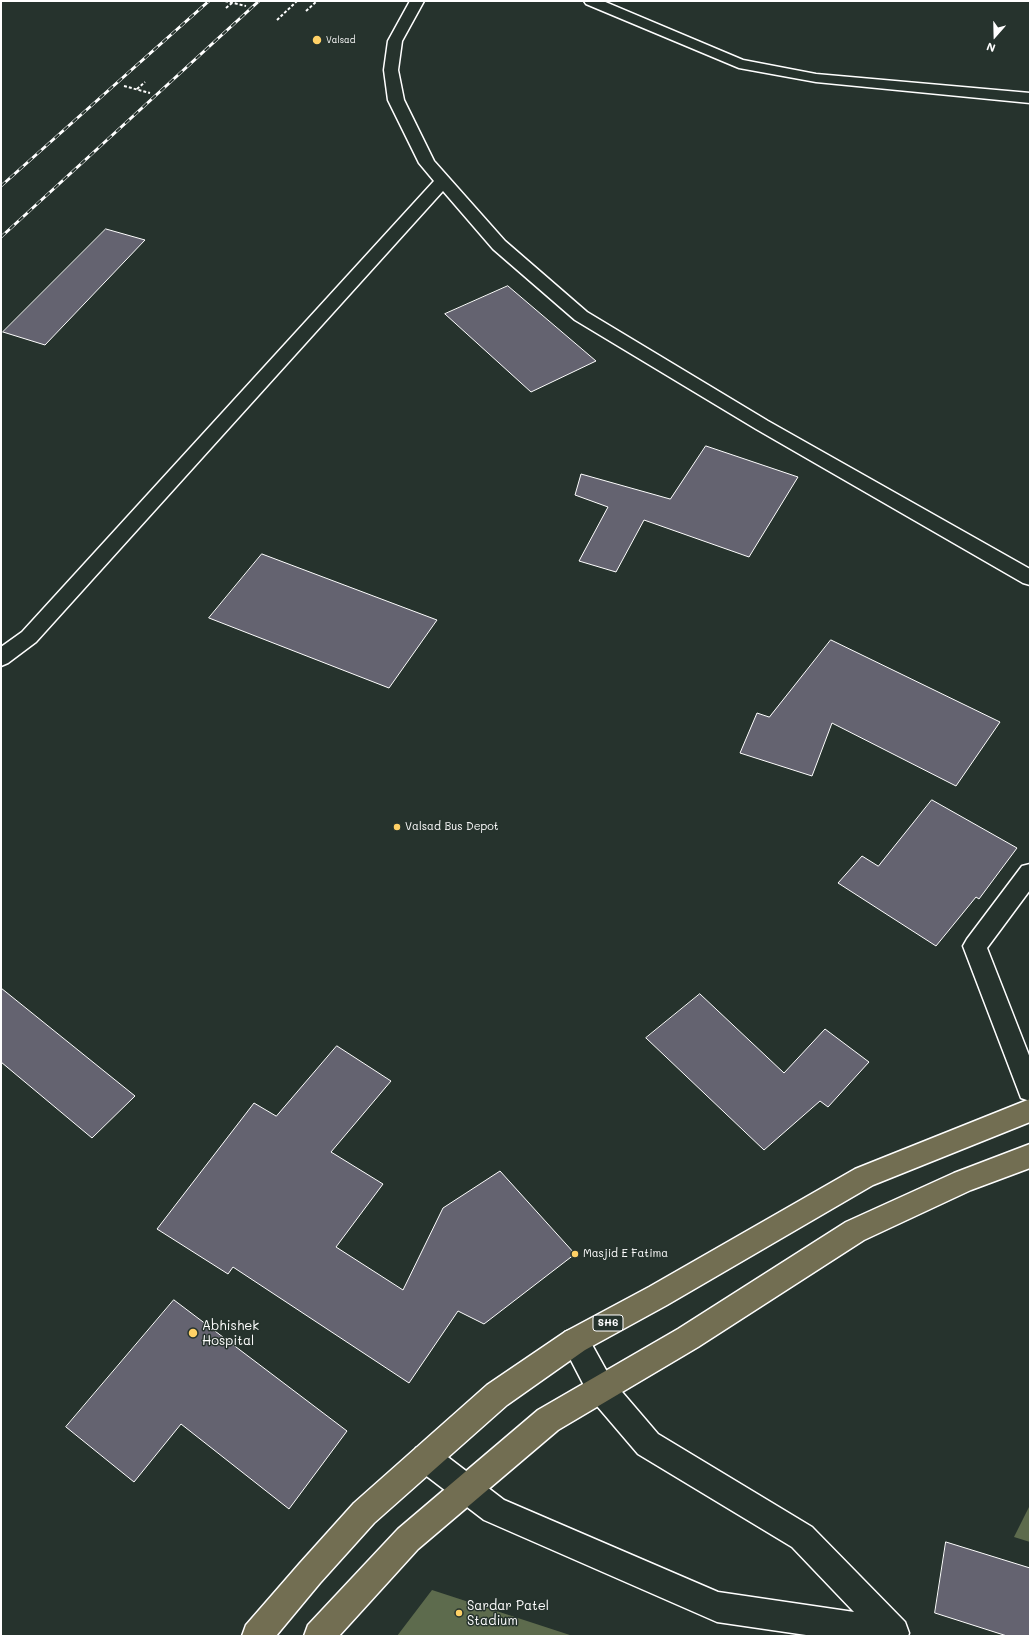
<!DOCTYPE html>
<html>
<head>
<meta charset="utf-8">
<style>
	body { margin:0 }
	#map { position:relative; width:1031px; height:1637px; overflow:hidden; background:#26332d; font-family:Mali,sans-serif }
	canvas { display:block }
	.frame { position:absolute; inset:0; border:2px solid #fff; pointer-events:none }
	.north { position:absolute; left:975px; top:16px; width:40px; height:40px; -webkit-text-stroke:3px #26332d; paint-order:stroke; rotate:200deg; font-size:11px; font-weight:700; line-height:16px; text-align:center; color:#fff }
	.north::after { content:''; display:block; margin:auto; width:14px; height:18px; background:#fff; clip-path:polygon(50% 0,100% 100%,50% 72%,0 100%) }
</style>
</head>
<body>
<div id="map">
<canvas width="1031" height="1637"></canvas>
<div class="frame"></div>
<div class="north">N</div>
</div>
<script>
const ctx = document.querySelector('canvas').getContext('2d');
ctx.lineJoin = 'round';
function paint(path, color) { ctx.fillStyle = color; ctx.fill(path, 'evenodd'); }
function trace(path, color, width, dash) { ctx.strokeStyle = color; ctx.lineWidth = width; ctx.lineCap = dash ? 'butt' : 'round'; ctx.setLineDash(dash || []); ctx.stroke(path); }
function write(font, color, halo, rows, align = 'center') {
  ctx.font = font + ' Mali,sans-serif'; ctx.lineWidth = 3; ctx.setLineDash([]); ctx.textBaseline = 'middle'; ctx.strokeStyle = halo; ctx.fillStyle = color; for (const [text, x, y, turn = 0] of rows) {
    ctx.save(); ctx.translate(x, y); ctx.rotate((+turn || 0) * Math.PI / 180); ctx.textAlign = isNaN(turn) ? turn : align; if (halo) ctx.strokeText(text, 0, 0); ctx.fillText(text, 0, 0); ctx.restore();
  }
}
paint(new Path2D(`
	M1030,1505V1542L1014,1537Z
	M432,1590L573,1636H397Z`), '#5d6b4d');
const building = new Path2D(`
	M106,229L145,240L45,345L3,332Z
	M508,286L596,361L531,392L445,314Z
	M706,446L798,477L749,557L644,520L616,572L579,561L608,507L575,495L581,474L670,499Z
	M262,554L437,620L389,688L209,618Z
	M831,640L1000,722L956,786L832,723L812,776L740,753L757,713L769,717Z
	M932,800L1017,848L979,899L976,897L936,946L838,883L862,856L878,866Z
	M1,988L135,1096L92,1138L1,1062Z
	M700,994L784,1073L825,1029L869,1062L828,1107L820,1101L764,1150L646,1038Z
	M337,1046L391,1081L331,1152L383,1184L336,1247L403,1290L443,1208L500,1171L575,1254L484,1324L458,1311L409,1383L233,1267L228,1274L157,1229L254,1103L276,1116Z
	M174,1300L347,1431L289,1509L181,1424L134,1482L66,1427Z
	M946,1542L1030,1568V1636H1007L935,1613Z`);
paint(building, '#646370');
trace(building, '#fff', 1);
const minor = new Path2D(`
	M410,1H424L402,41L398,70L404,100L434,161L505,241L587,312L768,421L1030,569V585L1023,583L756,429L575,320L493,249L443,191L36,642L8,663L1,666V647L22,632L434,181L419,163L388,100L384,70L388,41Z
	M584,1H603L743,60L816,74L1030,93V103L816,82L739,68L586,4Z
	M1030,864V890L987,948L1030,1058V1101L1021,1098L1018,1090L963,946L967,939L1022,866Z
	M575,1328L585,1332L611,1379L658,1434L812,1527L905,1622L909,1633L908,1636H813L717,1622L484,1520L416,1468L412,1458L416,1448L426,1444L436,1448L504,1500L718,1592L854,1612L792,1547L638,1454L591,1399L561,1341L565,1332Z`);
const major = new Path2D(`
	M1030,1099V1122L873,1185L667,1305L585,1350L507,1405L374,1523L320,1583L276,1636H242L246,1625L300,1563L354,1503L487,1385L565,1332L649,1287L855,1169Z
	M1030,1144V1168L971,1190L864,1240L698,1347L558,1430L418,1549L339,1636H304L308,1625L398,1529L538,1410L678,1329L846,1222L954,1173Z`);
trace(minor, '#fff', 3);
trace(major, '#fff', 3);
trace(new Path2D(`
	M225,1L246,6
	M226,8L232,3
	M306,11L317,1
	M277,20L297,1
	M124,86L150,93
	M137,89L145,82`), '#fff', 2, [3, 2]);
paint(minor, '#26332d');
paint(major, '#726e52');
const rail = new Path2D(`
	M1,186L209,1
	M1,237L259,1`);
trace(rail, '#fff', 3);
trace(rail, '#26332d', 2, [6]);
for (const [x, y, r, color] of [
	[317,40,5,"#ffd166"],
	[397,827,4,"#ffd166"],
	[575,1254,4,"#ffd166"],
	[193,1333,5,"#ffd166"],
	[459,1613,4,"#ffd166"]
]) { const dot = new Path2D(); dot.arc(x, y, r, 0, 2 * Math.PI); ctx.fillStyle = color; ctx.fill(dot); trace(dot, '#26332d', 1.5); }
write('9px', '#fff', '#26332d', [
	["Valsad",326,40]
], 'left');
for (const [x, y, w] of [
	[608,1323,30]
]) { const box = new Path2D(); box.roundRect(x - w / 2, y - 8, w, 16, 3); ctx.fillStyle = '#26332d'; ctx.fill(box); trace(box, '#fff', 1); }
write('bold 10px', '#fff', null, [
	["SH6",608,1323]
]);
write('11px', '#fff', '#26332d', [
	["Valsad Bus Depot",405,827],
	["Masjid E Fatima",583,1254]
], 'left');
write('13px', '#fff', '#26332d', [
	["Abhishek",202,1326],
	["Hospital",202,1341],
	["Sardar Patel",467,1606],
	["Stadium",467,1621]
], 'left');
</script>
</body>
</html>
